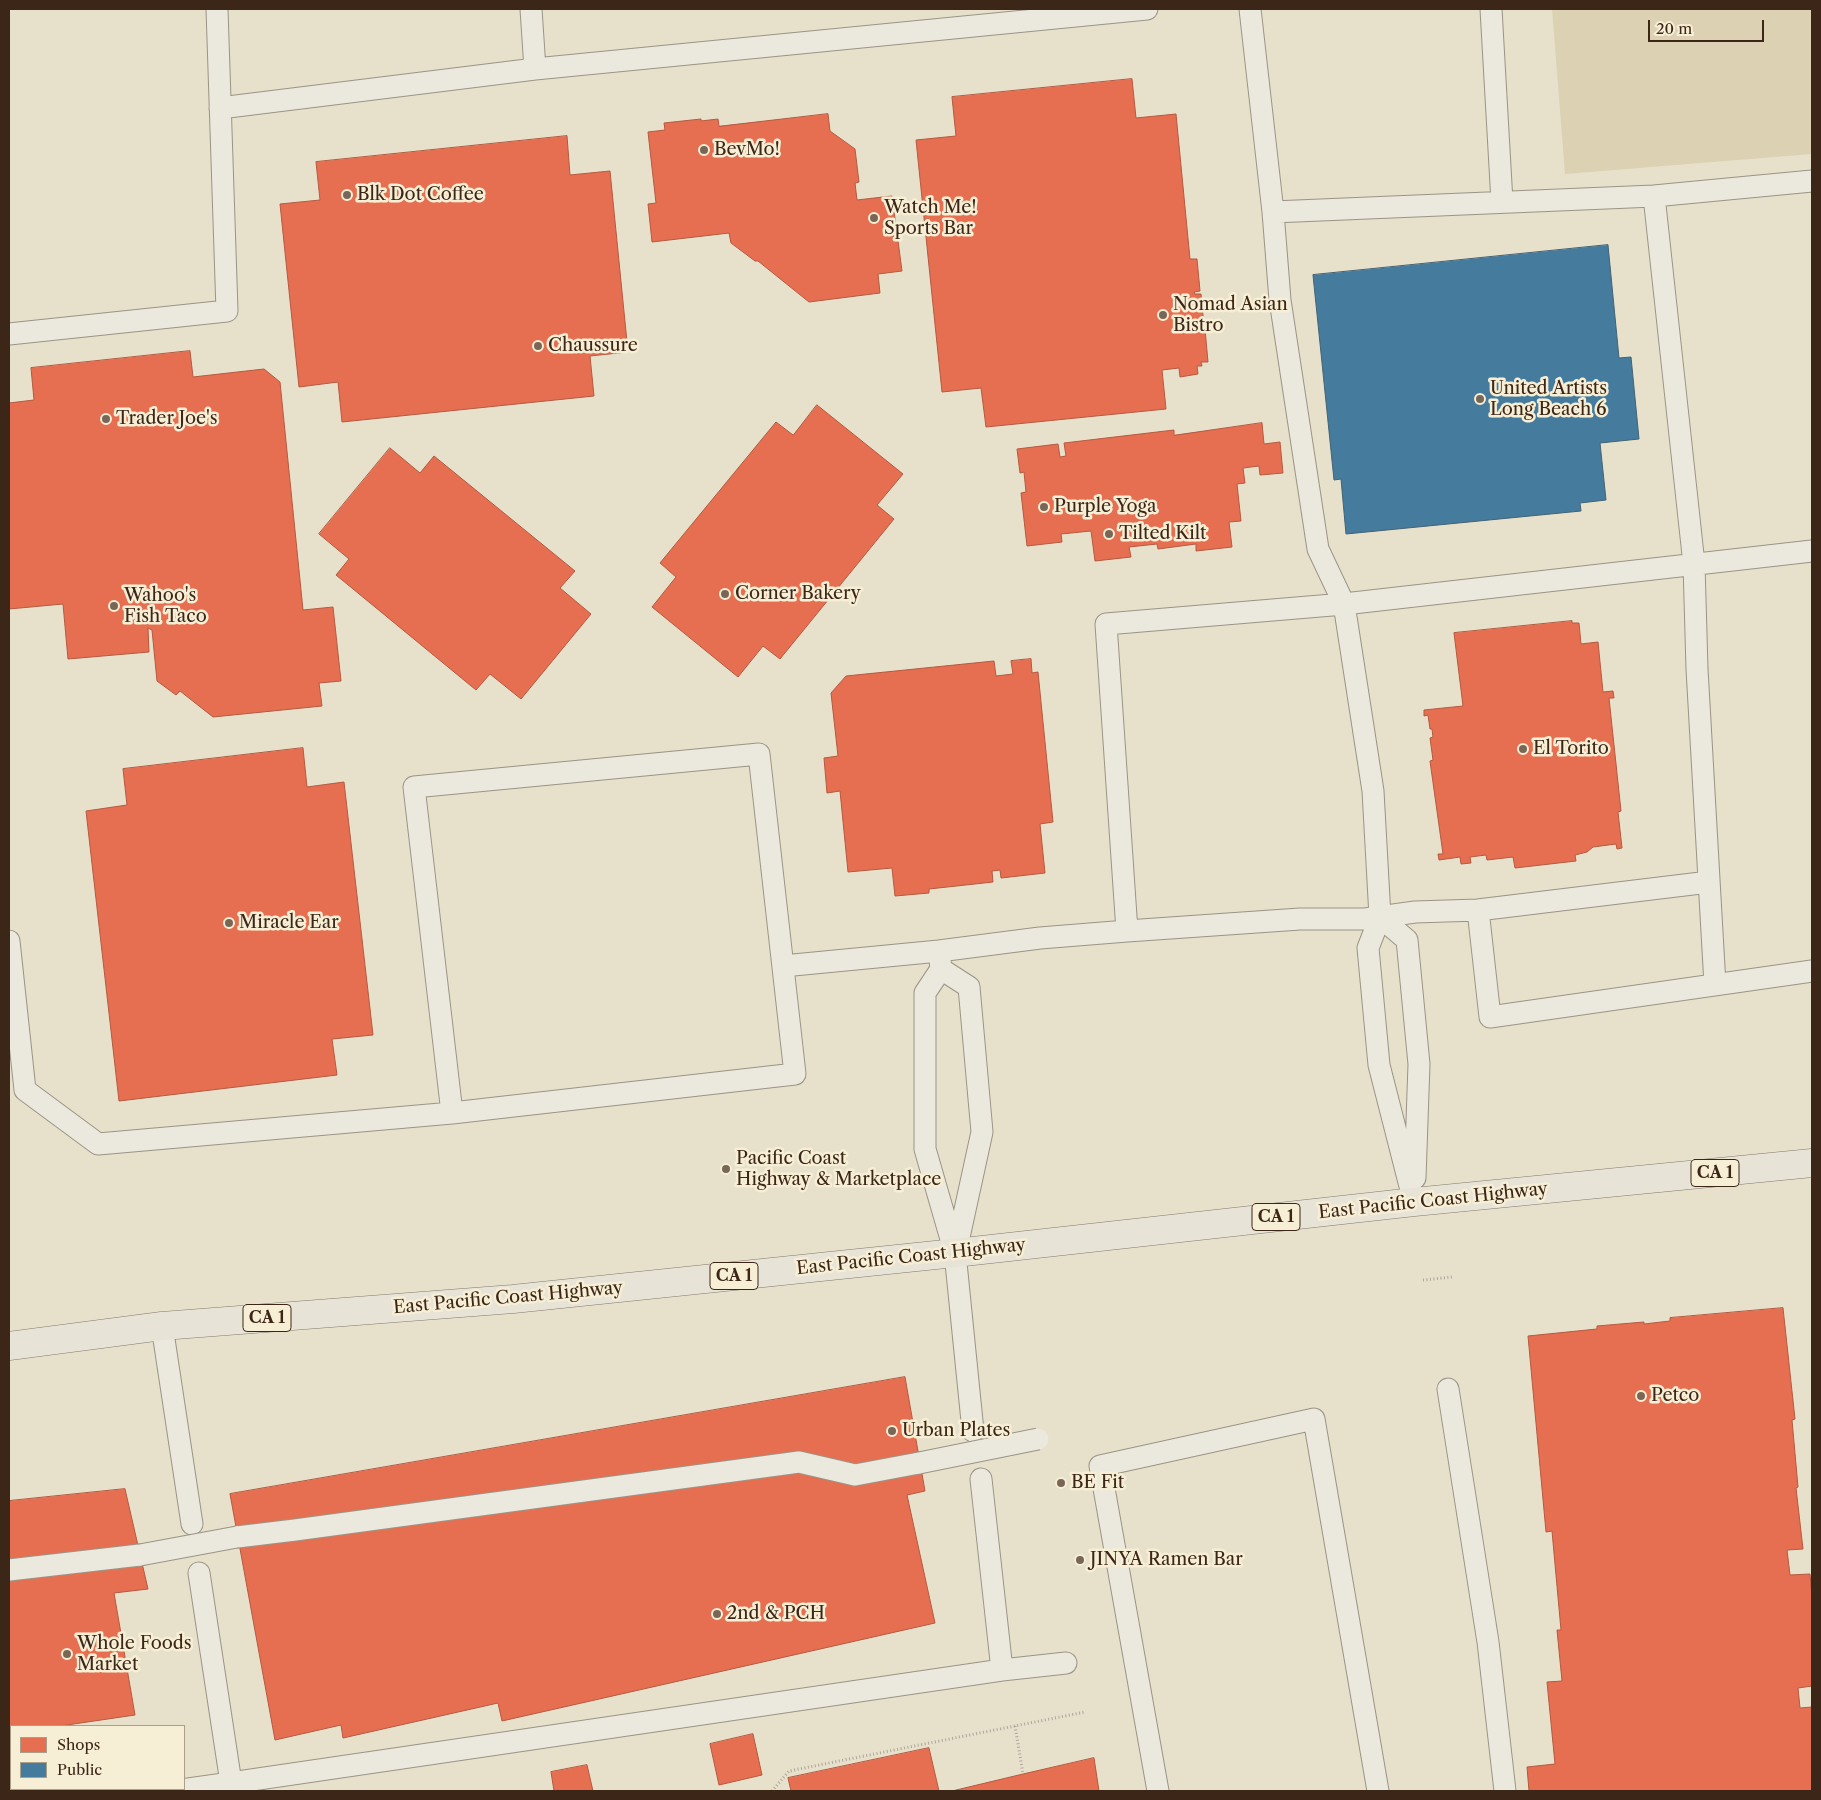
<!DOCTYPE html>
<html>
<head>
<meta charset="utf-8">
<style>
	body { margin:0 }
	#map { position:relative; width:1821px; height:1800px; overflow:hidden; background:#e7e0ca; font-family:"Libre Caslon Text",serif }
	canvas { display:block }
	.frame { position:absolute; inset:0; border:10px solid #3c2618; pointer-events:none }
	.legend { position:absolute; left:10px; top:1725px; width:175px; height:65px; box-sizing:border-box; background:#f7efd5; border:1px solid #ac9f89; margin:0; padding:6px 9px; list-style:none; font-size:15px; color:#3c2618 }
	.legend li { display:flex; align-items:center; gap:10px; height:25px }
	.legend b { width:25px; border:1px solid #ac9f89 }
	.scale { position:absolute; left:1648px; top:20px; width:116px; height:22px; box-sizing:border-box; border:2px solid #3c2618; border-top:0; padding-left:6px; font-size:15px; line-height:18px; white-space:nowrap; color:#3c2618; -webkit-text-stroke:4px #f7efd5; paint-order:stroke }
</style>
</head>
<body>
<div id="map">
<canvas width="1821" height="1800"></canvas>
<div class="frame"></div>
<ul class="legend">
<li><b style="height:14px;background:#e76f51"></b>Shops</li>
<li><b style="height:14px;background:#457b9d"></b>Public</li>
</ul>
<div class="scale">20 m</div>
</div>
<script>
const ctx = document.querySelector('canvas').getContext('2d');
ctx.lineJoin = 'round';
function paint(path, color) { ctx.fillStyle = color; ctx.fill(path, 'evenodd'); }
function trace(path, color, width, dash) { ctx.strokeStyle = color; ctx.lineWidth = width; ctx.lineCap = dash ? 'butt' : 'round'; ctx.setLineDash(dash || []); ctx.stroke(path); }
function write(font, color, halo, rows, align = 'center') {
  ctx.font = font + ' "Libre Caslon Text",serif'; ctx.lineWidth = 5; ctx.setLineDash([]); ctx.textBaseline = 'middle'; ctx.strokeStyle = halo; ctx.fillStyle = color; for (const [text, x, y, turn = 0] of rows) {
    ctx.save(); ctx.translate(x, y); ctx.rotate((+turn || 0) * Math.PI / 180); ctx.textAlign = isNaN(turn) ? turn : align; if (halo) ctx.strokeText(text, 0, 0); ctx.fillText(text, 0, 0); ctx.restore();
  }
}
paint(new Path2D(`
	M1552,9H1812V154L1565,174Z`), '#ddd1b4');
const shops = new Path2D(`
	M1132,79L1136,118L1176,114L1190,259H1197L1200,291L1194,292L1195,294H1201L1204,326L1198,327V330L1205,329L1208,362H1201L1202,366H1197L1198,374L1180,377L1179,368L1162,370L1166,409L986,427L981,388L942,392L916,140L956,136L952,97Z
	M828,114L830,131L855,149L859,182L855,183L857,200L892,196L902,271L878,274L880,293L809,302L758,261H755L731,243L729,233L652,242L648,204L656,203L648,132L665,130L664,123L701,119V121L718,119L719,126Z
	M567,136L570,175L610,171L628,352L590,356L594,396L342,422L338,382L299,387L280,204L320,200L316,162Z
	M190,351L193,377L264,369L280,382L303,610L333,607L341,681L319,683L322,706L213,717L180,691L176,695L157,681L152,630L148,628L149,652L68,659L63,604L9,609V403L34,400L31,368Z
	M817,405L903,474L877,505L894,519L780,659L763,646L738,677L652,607L676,577L660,563L776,422L793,435Z
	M1262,423L1264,444L1280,442L1283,473L1260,475L1259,466L1243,468L1245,483L1237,484L1241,521L1229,522L1232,547L1196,551V544L1158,549L1157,544L1129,547L1131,557L1095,561L1091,531L1061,534L1062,542L1027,546L1021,493L1026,492L1024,472L1020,473L1017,449L1058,444L1060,457L1066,456L1064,443L1174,430V435Z
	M390,448L420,473L434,456L575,571L560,588L591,614L521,699L490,674L476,690L336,575L349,559L319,534Z
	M1572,621V623H1579L1581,644L1598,642L1603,692L1613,691L1614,698H1609L1621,811L1618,812L1622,848L1617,849L1616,844L1593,847L1587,852L1575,855L1576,861L1515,868L1513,857L1487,860L1486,855L1470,857L1471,863L1461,864L1460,857L1439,860L1438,854H1443L1430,761L1433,760L1430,738L1433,737L1432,729H1430L1428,715L1424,716V710L1463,706L1454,633Z
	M1031,659L1032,673L1038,672L1053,822L1040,824L1045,873L1001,878L1000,870L992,871L993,882L929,889V893L895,896L892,868L848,872L840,791L827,793L824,758L838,756L831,693L846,676L994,661L996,676L1013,674L1011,661Z
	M303,748L307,787L344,782L373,1035L332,1039L337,1075L119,1101L86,811L127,805L123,769Z
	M1783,1308L1795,1419L1792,1420L1798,1487L1796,1488L1803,1549L1787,1550L1790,1575L1810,1574L1812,1597V1686L1798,1688L1800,1708L1812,1707V1791H1529L1527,1767L1555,1764L1547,1682L1562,1681L1557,1630H1561L1552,1531L1546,1532L1528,1336L1597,1329V1326L1644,1322V1324L1670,1321V1318Z
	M905,1377L925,1491L907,1495L935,1623L502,1721L498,1703L343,1738L341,1725L275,1740L230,1494Z
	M125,1489L148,1589L114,1593L135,1715L60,1726H11V1735L9,1736V1501Z
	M753,1734L762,1775L719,1785L710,1744Z
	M929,1748L939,1791H791L788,1778Z
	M1094,1758L1099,1791H952L1023,1774Z
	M587,1765L593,1791H554L551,1772Z`);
paint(shops, '#e76f51');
trace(shops, '#b45940', 1);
const public = new Path2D(`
	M1608,245L1619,358L1631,357L1639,439L1600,443L1606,500L1580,503L1581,511L1346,534L1341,479L1334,480L1313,275Z`);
paint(public, '#457b9d');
trace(public, '#426275', 1);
const service = new Path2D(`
	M531,9L535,69
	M1250,9L1273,212L1280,300L1318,549L1344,604L1373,791L1380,917L1368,948L1379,1065L1414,1202
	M1491,9L1502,202
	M220,108L535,69L1147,9
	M1654,196L1694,564L1697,669L1715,985
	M1273,212L1654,196L1812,181
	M9,334L227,311L217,9
	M1478,910L1709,882
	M1380,917L1407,940L1419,1064L1415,1178
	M1127,931L1106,624L1344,604L1812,551
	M9,941L25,1090L98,1144L452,1113L795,1074L759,754L414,787L452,1113
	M939,951L941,969L925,993V1149L955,1253L973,1431
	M783,966L939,951L1040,938L1127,931L1300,919H1365L1415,912L1478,910L1490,1017L1812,971
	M941,969L969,987L982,1132L956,1251
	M162,1326L192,1524
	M1448,1389L1488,1642L1505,1791
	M981,1479L1002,1670
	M237,1537L295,1530L799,1462L855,1475L919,1463
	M9,1570L140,1555
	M231,1783L1002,1670L1066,1663
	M174,1791L231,1783L199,1573
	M1158,1791L1100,1466L1314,1419L1378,1791`);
const trunk = new Path2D(`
	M9,1346L162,1326L513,1299L955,1253L1414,1202L1812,1163`);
trace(service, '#9b9486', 23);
trace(trunk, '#827b6f', 29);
trace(new Path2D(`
	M1423,1280L1452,1277
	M1015,1726L1023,1774
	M772,1791L789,1771L1085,1712`), '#aca69c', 3, [1, 2.5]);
trace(service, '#ebe8dd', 21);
trace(trunk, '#e8e3d7', 28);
const serviceBridge = new Path2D(`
	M919,1463L1038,1439
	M140,1555L237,1537`);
trace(serviceBridge, '#9b9486', 23, []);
trace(serviceBridge, '#ebe8dd', 21);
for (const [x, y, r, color] of [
	[704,150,5,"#786756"],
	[347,195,5,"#786756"],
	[874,218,5,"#786756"],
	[1163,315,5,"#786756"],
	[538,346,5,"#786756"],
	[1480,399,5,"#786756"],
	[106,419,5,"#786756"],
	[1044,507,5,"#786756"],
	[1109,534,5,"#786756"],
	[725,594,5,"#786756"],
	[114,606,5,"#786756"],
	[1523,749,5,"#786756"],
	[229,923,5,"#786756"],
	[726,1169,5,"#786756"],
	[1641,1396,5,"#786756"],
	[892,1431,5,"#786756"],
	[1061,1483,5,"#786756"],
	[1080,1560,5,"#786756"],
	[717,1614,5,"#786756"],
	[67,1654,5,"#786756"]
]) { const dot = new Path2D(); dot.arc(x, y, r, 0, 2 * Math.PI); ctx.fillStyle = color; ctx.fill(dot); trace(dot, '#f7efd5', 2); }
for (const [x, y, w] of [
	[1715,1173,48],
	[1276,1217,48],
	[734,1276,48],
	[267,1318,48]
]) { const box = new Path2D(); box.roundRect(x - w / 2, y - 13.5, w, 27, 4); ctx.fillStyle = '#f7efd5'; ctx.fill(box); trace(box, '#3c2618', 1); }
write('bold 16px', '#3c2618', null, [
	["CA 1",1715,1173],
	["CA 1",1276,1217],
	["CA 1",734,1276],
	["CA 1",267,1318]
]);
write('18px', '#3c2618', '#f7efd5', [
	["BevMo!",714,150],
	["Blk Dot Coffee",357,195],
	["Watch Me!",884,208],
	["Sports Bar",884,229],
	["Nomad Asian",1173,305],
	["Bistro",1173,326],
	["Chaussure",548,346],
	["United Artists",1490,389],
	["Long Beach 6",1490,410],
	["Trader Joe's",116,419],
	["Purple Yoga",1054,507],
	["Tilted Kilt",1119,534],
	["Corner Bakery",735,594],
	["Wahoo's",124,596],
	["Fish Taco",124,617],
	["El Torito",1533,749],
	["Miracle Ear",239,923],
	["Pacific Coast",736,1159],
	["Highway & Marketplace",736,1180],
	["Petco",1651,1396],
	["Urban Plates",902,1431],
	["BE Fit",1071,1483],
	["JINYA Ramen Bar",1090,1560],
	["2nd & PCH",727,1614],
	["Whole Foods",77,1644],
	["Market",77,1665]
], 'left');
write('18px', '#3c2618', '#f7efd5', [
	["East Pacific Coast Highway",1433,1201,-6],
	["East Pacific Coast Highway",911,1257,-6],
	["East Pacific Coast Highway",508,1298,-5]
]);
</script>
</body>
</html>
